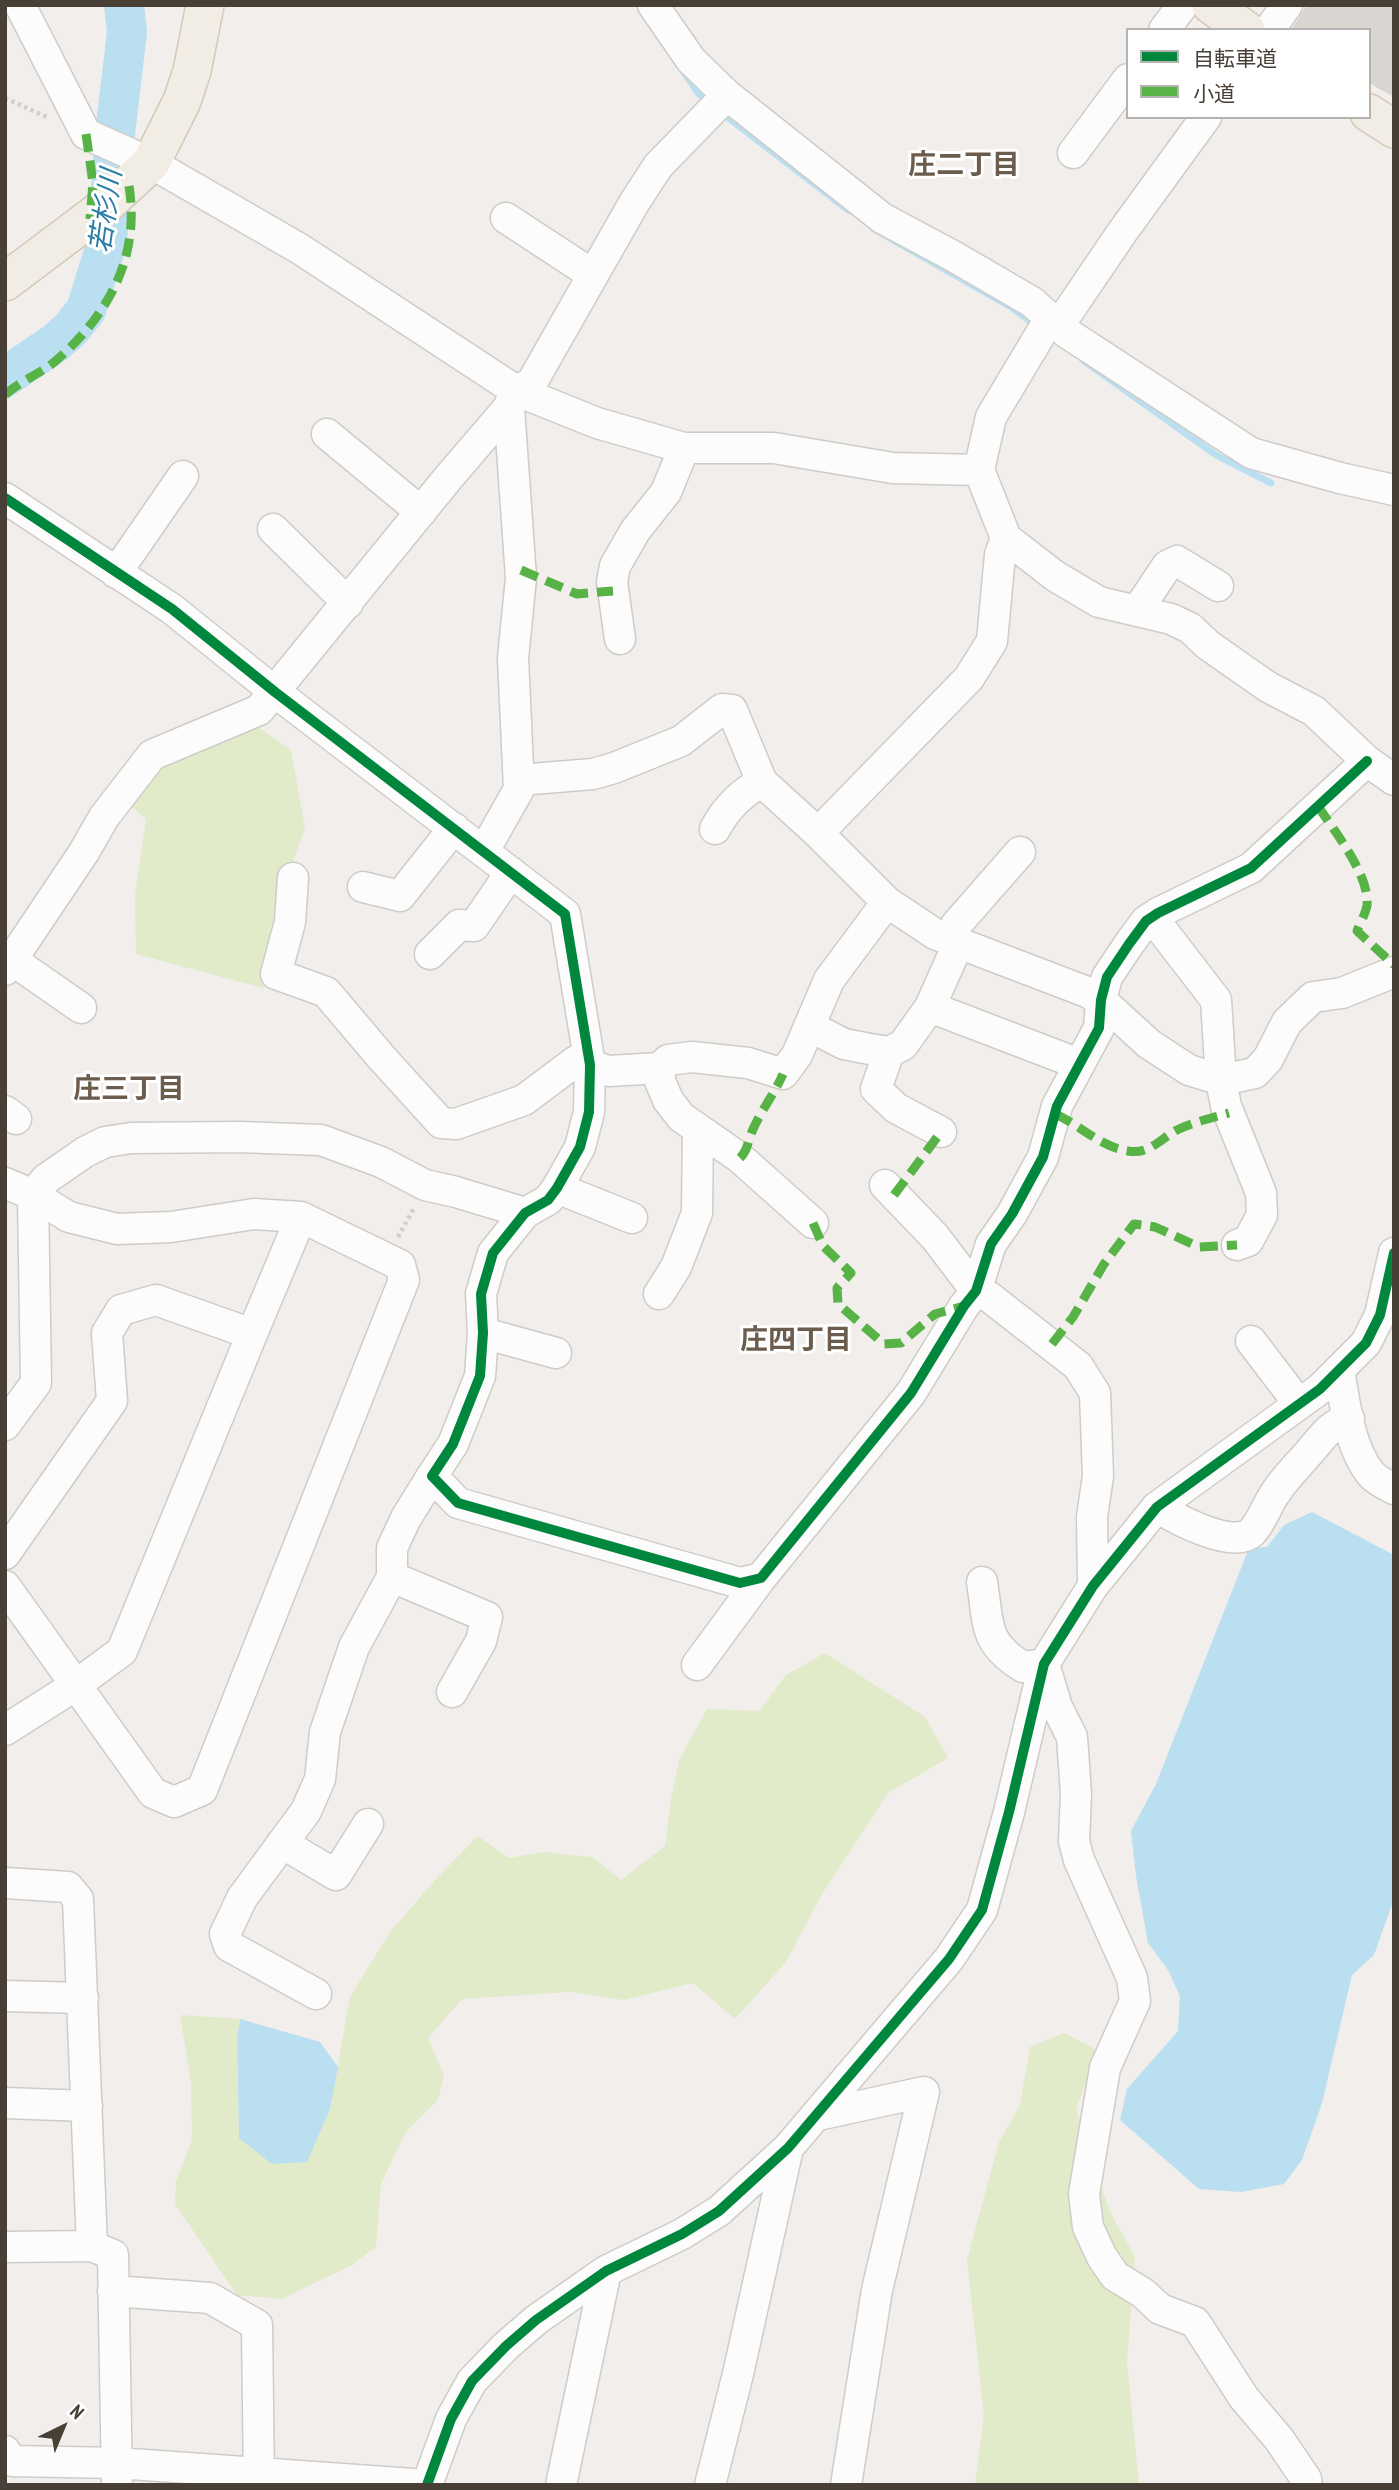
<!DOCTYPE html>
<html>
<head>
<meta charset="utf-8">
<style>
	body { margin:0 }
	#map { position:relative; width:1399px; height:2490px; overflow:hidden; background:#f1eeeb; font-family:"PT Sans Narrow","Noto Sans JP",sans-serif }
	canvas { display:block }
	.frame { position:absolute; inset:0; border:7px solid #483f36; pointer-events:none }
	.legend { position:absolute; left:1126px; top:28px; width:245px; height:91px; box-sizing:border-box; background:#fff; border:2px solid #b6b2af; margin:0; padding:9px 12px; list-style:none; font-size:21px; color:#483f36 }
	.legend li { display:flex; align-items:center; gap:14px; height:35px }
	.legend b { width:35px; border:2px solid #b6b2af }
	.north { position:absolute; left:28px; top:2392px; width:70px; height:70px; -webkit-text-stroke:5px #fff; paint-order:stroke; rotate:43deg; font-size:19px; font-weight:700; line-height:28px; text-align:center; color:#483f36 }
	.north::after { content:''; display:block; margin:auto; width:24px; height:32px; background:#483f36; clip-path:polygon(50% 0,100% 100%,50% 72%,0 100%) }
</style>
</head>
<body>
<div id="map">
<canvas width="1399" height="2490"></canvas>
<div class="frame"></div>
<ul class="legend">
<li><b style="height:9px;background:#00873e"></b>自転車道</li>
<li><b style="height:9px;background:#57b346"></b>小道</li>
</ul>
<div class="north">N</div>
</div>
<script>
const ctx = document.querySelector('canvas').getContext('2d');
ctx.lineJoin = 'round';
function paint(path, color) { ctx.fillStyle = color; ctx.fill(path, 'evenodd'); }
function trace(path, color, width, dash) { ctx.strokeStyle = color; ctx.lineWidth = width; ctx.lineCap = dash ? 'butt' : 'round'; ctx.setLineDash(dash || []); ctx.stroke(path); }
function write(font, color, halo, rows, align = 'center') {
  ctx.font = font + ' "PT Sans Narrow","Noto Sans JP",sans-serif'; ctx.lineWidth = 6; ctx.setLineDash([]); ctx.textBaseline = 'middle'; ctx.strokeStyle = halo; ctx.fillStyle = color; for (const [text, x, y, turn = 0] of rows) {
    ctx.save(); ctx.translate(x, y); ctx.rotate((+turn || 0) * Math.PI / 180); ctx.textAlign = isNaN(turn) ? turn : align; if (halo) ctx.strokeText(text, 0, 0); ctx.fillText(text, 0, 0); ctx.restore();
  }
}
paint(new Path2D(`
	M258,727L291,750L305,828L286,881L285,921L263,988L136,954L135,895L146,819L129,805L159,764Z
	M825,1653L925,1717L948,1758L888,1793L822,1894L786,1962L735,2019L693,1983L624,2000L570,1992L462,1999L428,2038L444,2075L438,2100L405,2133L381,2184L376,2246L352,2265L282,2299L237,2295L175,2204L176,2181L192,2140L191,2082L180,2015L240,2019L237,2037L239,2138L330,2109L350,1997L390,1932L436,1879L478,1836L509,1858L544,1852L592,1857L621,1880L665,1846L671,1799L679,1760L707,1709L759,1711L786,1675Z
	M1064,2033L1099,2051L1076,2108L1110,2212L1135,2257L1127,2363L1139,2485H975L984,2415L967,2260L999,2142L1020,2105L1030,2047Z`), '#e1ebca');
paint(new Path2D(`
	M1312,1512L1394,1555V1899L1374,1955L1352,1975L1322,2103L1302,2160L1284,2184L1241,2192L1199,2189L1120,2120L1127,2089L1178,2031L1180,1996L1168,1970L1148,1943L1136,1876L1131,1831L1156,1784L1249,1548L1267,1547L1284,1525Z
	M240,2019L320,2042L338,2067L330,2109L307,2162L272,2164L239,2138L237,2037Z`), '#badff0');
trace(new Path2D(`
	M684,72L699,94L709,103
	M721,112L848,210
	M874,229L1011,307L1038,327
	M1084,361L1216,455L1271,483`), '#badff0', 7);
trace(new Path2D(`
	M5,377L55,343L70,330L86,310L107,242L115,134L127,32L124,5`), '#badff0', 40);
const building = new Path2D(`
	M1308,5H1394V96L1369,82V30H1292Z`);
paint(building, '#d9d6d2');
trace(building, '#d9d5d1', 2);
const minor = new Path2D(`
	M20,5L86,134L151,163L300,249L515,390L597,423L684,448H774L893,468L979,470
	M653,5L691,60L727,95L882,218L953,256L1032,302L1067,333L1251,453L1340,478L1394,490
	M1164,30L1183,5
	M1269,30L1287,5
	M1206,117L1123,231L1066,315L1043,330L991,417L979,470L1006,538L1055,576L1099,602L1171,619L1190,628L1208,645L1268,687L1314,711L1367,761L1394,780
	M1073,153L1128,79
	M506,218L593,275
	M515,390L531,384L634,203L658,166L727,95
	M327,434L421,512
	M5,498L172,609L275,692L565,914L590,1065L589,1112L580,1147L557,1188L548,1200L525,1213L493,1253L481,1294L483,1333L480,1376L453,1444L432,1476L458,1503L740,1583L761,1578L911,1393L964,1306L976,1291L991,1244L1012,1214L1043,1157L1057,1106L1099,1028L1101,1000L1107,977L1129,944L1146,921L1158,913L1251,868L1367,761
	M273,529L348,603
	M116,573L183,476
	M1137,611L1167,566L1177,561L1218,586
	M620,639L612,582L615,566L635,531L666,492L684,448
	M519,780L593,774L614,768L681,741L722,709L732,710L762,782L818,833L887,902L935,934L1087,992L1101,1000L1149,1044L1189,1070L1221,1080L1255,1073L1268,1059L1287,1022L1313,997L1342,993L1394,972
	M715,829C726,808 741,793 762,782
	M818,833L969,678L992,641L1000,555L1006,538
	M484,851L519,789L513,658L521,578L509,407L512,398
	M293,878L290,922L276,974L326,992L382,1058L441,1123L456,1124L524,1100L576,1061L609,1071L660,1068L668,1060L692,1057L748,1063L783,1074L797,1055L829,980L887,902
	M363,887L400,896L454,828
	M1152,917L1216,1000L1221,1080L1226,1106L1261,1193L1262,1215L1248,1241L1237,1245
	M430,954L459,925L474,926L511,872
	M12,960L81,1008
	M5,970L84,852L104,817L152,755L259,710L449,477L509,407
	M930,1007L1079,1064
	M809,1026L844,1044L870,1049L889,1052L903,1045L930,1007L954,953L956,925L1020,852
	M889,1052L876,1089L896,1108L941,1132
	M660,1068V1081L668,1100L681,1117L740,1158L813,1223
	M5,1111L16,1119
	M5,1183L33,1195L69,1217L117,1229L171,1227L254,1214L301,1217L400,1265L404,1280L202,1790L174,1802L153,1793L5,1586
	M885,1185L935,1237L976,1291L988,1296L1078,1366L1095,1393L1098,1476L1092,1517L1093,1586
	M557,1188L632,1218
	M659,1294L676,1267L697,1213L698,1130
	M483,1333L556,1353
	M1251,1341L1299,1404
	M1339,1370C1345,1403 1349,1447 1371,1474C1376,1480 1386,1485 1394,1489
	M5,1425L36,1383L33,1195L46,1179L85,1152L105,1142L131,1138L240,1137L321,1140L381,1162L425,1185L456,1192L525,1213
	M1157,1507C1176,1519 1233,1550 1252,1532C1262,1521 1266,1507 1274,1495C1284,1478 1300,1464 1312,1449C1326,1433 1329,1426 1349,1419
	M5,1554L112,1401L107,1333L121,1310L156,1300L252,1334L301,1217
	M392,1577L487,1617L481,1641L452,1692
	M982,1582C989,1625 983,1642 1023,1667L1044,1664L1057,1707L1072,1737L1076,1794L1074,1841L1079,1860L1132,1978L1135,2001L1105,2068L1084,2194L1088,2227L1102,2257L1115,2276L1143,2293L1160,2309L1195,2322L1244,2398L1279,2439L1306,2479L1307,2485
	M697,1665L761,1578
	M5,1730L76,1685L122,1651L252,1334
	M282,1843L336,1875L368,1824
	M5,1883L68,1887L78,1899L92,2246
	M316,1994L229,1946L225,1934L242,1898L306,1811L320,1779L325,1732L354,1647L392,1577V1548L406,1518L432,1476
	M5,1996L83,1998
	M5,2103L87,2106
	M818,2115L924,2092L877,2290L846,2485
	M5,2247L92,2246L113,2255L117,2485
	M113,2291L210,2298L257,2325L259,2485
	M5,2451L12,2461L117,2463L427,2485
	M427,2485L451,2419L472,2381L506,2346L536,2320L606,2271L682,2234L719,2211L788,2148L949,1959L982,1910L1009,1812L1044,1664L1093,1586L1157,1507L1320,1389L1366,1343L1380,1315L1394,1253
	M561,2485L606,2271
	M710,2485L738,2374L788,2148`);
const major = new Path2D(`
	M1211,5L1246,30
	M1369,113L1394,129
	M5,282L98,212L151,163L182,101L192,71L205,5`);
trace(minor, '#cfccc8', 33);
trace(major, '#d4c9b8', 40);
trace(new Path2D(`
	M5,98L47,117
	M398,1237L414,1208`), '#d2cecb', 4.5, [3.5, 3.5]);
trace(minor, '#fdfcfc', 30);
trace(major, '#f1ece4', 37);
trace(new Path2D(`
	M86,134L93,183L90,219
	M5,395C21,380 43,373 59,358C110,312 140,256 129,186
	M521,570L577,594L613,591
	M1318,806C1334,831 1370,875 1367,905C1366,913 1360,923 1357,931L1394,965
	M1055,1114C1079,1124 1100,1147 1128,1151C1149,1155 1160,1139 1177,1130C1194,1122 1211,1118 1229,1113
	M740,1158C748,1150 747,1144 751,1134C759,1113 774,1095 783,1074
	M894,1195L941,1132
	M813,1223L823,1246L851,1273L837,1288L838,1304L884,1344L901,1343L935,1314L964,1306
	M1052,1344L1073,1317L1104,1264L1134,1224L1155,1227L1199,1247L1237,1245`), '#57b346', 9, [18, 9]);
trace(new Path2D(`
	M5,498L172,609L275,692L565,914L590,1065L589,1112L580,1147L557,1188L548,1200L525,1213L493,1253L481,1294L483,1333L480,1376L453,1444L432,1476L458,1503L740,1583L761,1578L911,1393L964,1306L976,1291L991,1244L1012,1214L1043,1157L1057,1106L1099,1028L1101,1000L1107,977L1129,944L1146,921L1158,913L1251,868L1367,761
	M427,2485L451,2419L472,2381L506,2346L536,2320L606,2271L682,2234L719,2211L788,2148L949,1959L982,1910L1009,1812L1044,1664L1093,1586L1157,1507L1320,1389L1366,1343L1380,1315L1394,1253`), '#00873e', 10);
write('bold 28px', '#6b5c4d', '#fff', [
	["庄二丁目",964,166],
	["庄三丁目",129,1090],
	["庄四丁目",796,1341]
]);
write('italic 28px', '#297da6', '#fff', [
	["若杉川",107,211,-82]
]);
</script>
</body>
</html>
